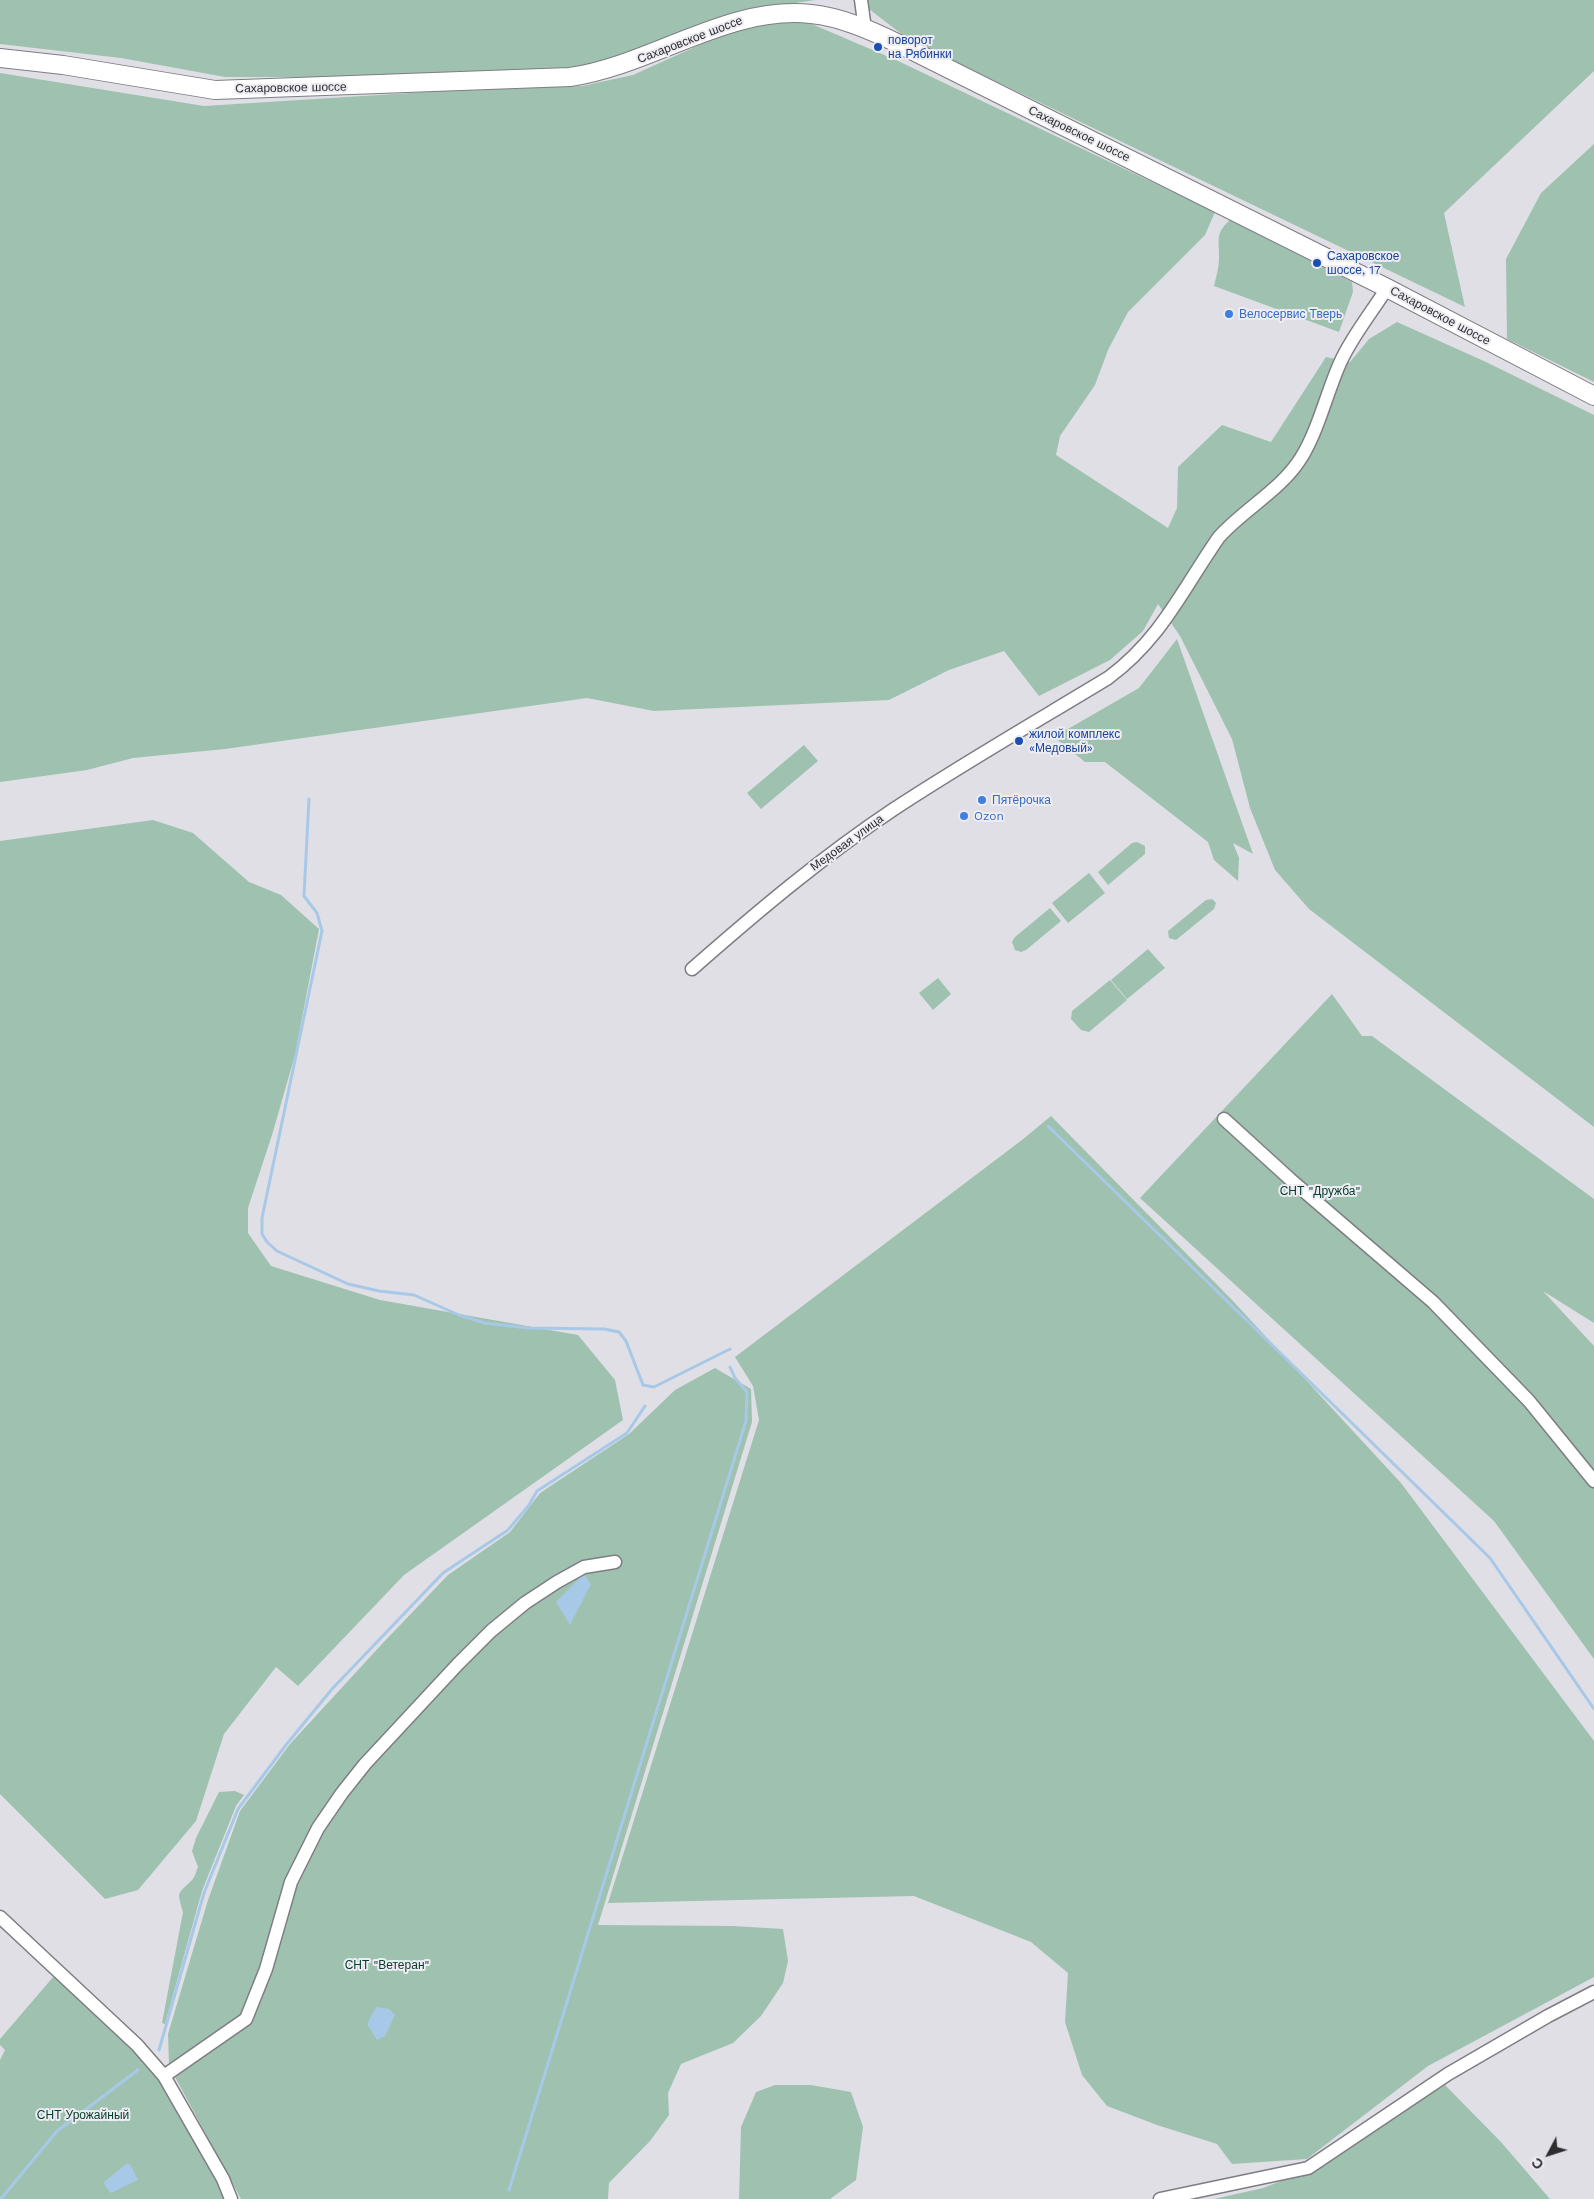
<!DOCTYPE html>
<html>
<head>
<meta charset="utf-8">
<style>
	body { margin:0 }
	#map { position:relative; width:1594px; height:2199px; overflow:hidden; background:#e0dfe6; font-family:"Work Sans",sans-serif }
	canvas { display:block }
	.north { position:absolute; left:1524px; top:2129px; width:50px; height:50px; -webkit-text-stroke:4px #eeecf3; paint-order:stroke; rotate:230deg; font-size:14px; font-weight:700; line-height:20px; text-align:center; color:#2d2d2f }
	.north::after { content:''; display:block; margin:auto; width:18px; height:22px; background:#2d2d2f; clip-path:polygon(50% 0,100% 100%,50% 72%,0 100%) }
</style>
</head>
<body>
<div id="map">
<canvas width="1594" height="2199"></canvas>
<div class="north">С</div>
</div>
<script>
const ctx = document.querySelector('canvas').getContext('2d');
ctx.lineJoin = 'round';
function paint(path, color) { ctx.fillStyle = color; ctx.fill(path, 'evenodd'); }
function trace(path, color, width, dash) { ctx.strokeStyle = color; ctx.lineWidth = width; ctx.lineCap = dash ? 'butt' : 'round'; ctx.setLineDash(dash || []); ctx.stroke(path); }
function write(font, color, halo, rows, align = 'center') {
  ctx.font = font + ' "Work Sans",sans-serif'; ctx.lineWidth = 4; ctx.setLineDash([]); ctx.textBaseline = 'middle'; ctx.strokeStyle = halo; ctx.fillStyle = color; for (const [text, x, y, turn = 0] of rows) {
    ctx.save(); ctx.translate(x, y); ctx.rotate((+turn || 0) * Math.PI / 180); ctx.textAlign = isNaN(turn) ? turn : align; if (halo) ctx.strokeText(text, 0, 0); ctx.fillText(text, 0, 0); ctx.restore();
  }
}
paint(new Path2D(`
	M0,0H815L736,12L605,62L566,69L344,77H225L121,58L0,44Z
	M864,0H1594V71L1444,213L1465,307L908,39L865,6Z
	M807,22L896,60L1215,212L1205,235L1128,312L1108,350L1095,385L1060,436L1056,455L1168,528L1177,508L1178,467L1222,425L1271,442L1326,357L1350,362L1369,339L1397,322L1486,362L1594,415V1127L1309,909L1275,870L1250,808L1232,739L1180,636L1158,604L1143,631L1110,660L1039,696L1004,651L949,670L889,700L654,711L587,698L225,749L133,758L87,770L0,782V73L204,106L442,91L582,86L633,75L730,31L769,23Z
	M1594,144V382L1507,339L1506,259L1541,193Z
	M1230,220L1352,282L1353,292L1339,332L1214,286C1216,277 1219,268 1219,259C1220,240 1214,234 1230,220Z
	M1177,639L1253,854L1233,843L1239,858L1238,881L1214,860L1208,842L1105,762H1085L1054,737L1139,688Z
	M804,745L818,761L761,809L747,793Z
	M153,820L193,833L249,882L281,895L319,929L295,1055L272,1135L248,1208V1233L271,1266L380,1300L578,1335L615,1380L623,1420L404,1575L298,1686L276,1667L224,1734L196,1821L138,1890L105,1899L0,1794V841Z
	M1137,842L1145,846V854L1108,885L1098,872L1132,843Z
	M1089,873L1105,893L1068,923L1052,903Z
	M1212,899L1216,903L1214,909L1176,940L1169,938L1168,931L1206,900Z
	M1050,908L1061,921L1026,950L1021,952L1015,950L1012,942L1015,937Z
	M1148,949L1165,968L1127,999L1111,980Z
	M938,978L951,994L933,1010L919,993Z
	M1110,980L1127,1000L1089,1032L1081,1030L1071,1019L1072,1011Z
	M1332,994L1362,1036H1372L1594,1199V1323L1543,1291L1594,1346V1659L1494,1521L1140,1198Z
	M1051,1116L1232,1300L1401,1483L1594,1741V1977L1428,2066L1307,2159L1232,2164L1217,2144L1157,2125L1107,2106L1082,2075L1065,2022L1068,1973L1031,1942L914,1896L608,1903L759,1420L753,1386L735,1357L1022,1140Z
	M715,1368L751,1389L752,1422L598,1925L733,1926L783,1929L788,1961L783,1983L761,2016L733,2043L681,2064L668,2093L669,2115L650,2141L609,2183L608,2199H241L169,2066L168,2034L208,1900L240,1811L290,1744L381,1645L448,1575L510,1532L540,1493L629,1434L675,1390Z
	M235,1791L244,1795L236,1806L202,1891L165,2024L162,2023L183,1912C177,1890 177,1895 191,1881C195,1878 196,1871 198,1867L192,1851L196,1838L219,1792Z
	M54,1976L159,2073L228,2199H0V2060L5,2050L0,2045V2039Z
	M775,2085H811L851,2092L863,2127L856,2180L830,2199H739L741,2127L756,2092Z
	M1445,2085L1501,2142L1550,2199H1214L1263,2188L1315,2168Z`), '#9ec2af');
paint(new Path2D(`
	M584,1574L591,1584L570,1625L556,1602Z
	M376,2007L389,2009L395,2015L385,2036L377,2040L367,2024Z
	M126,2164H130L138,2180L111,2193L103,2183Z`), '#a7c9e7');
trace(new Path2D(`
	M309,799L304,896L317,913L322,931L262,1218V1234L267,1242L277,1251L348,1284L379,1291L414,1295L459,1315L485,1323L528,1328L604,1329L619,1332L626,1341L643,1385L654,1387L730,1349
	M1048,1126L1490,1558L1594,1709
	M159,2050L204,1893L238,1809L286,1745L332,1689L443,1573L508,1530L529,1505L537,1491L627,1433L645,1406
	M509,2190L746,1421L747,1392L735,1378L730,1367
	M1,2199L57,2131L138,2070`), '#a7c9e7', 3);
const street = new Path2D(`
	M861,0L865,29
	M692,969C757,912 822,857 894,809C964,763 1037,721 1108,678C1162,638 1182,590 1219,537C1244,509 1281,490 1301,458C1318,431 1327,392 1340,363C1352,336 1372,312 1387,288
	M1224,1119L1291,1180L1433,1302L1529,1401L1594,1481
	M0,1917L137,2045L164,2076L223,2179L231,2199
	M164,2076L246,2019L266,1969L291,1882L318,1828L342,1793L365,1764L458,1664L491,1631L525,1603L557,1582L584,1567L615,1562
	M1160,2199L1308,2168L1448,2074L1548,2016L1594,1992`);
const secondary = new Path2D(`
	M0,58L63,65L215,90L570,77C652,65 728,5 811,14C841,17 870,30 897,43L1387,288L1594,396`);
trace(street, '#7e7d83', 15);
trace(secondary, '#7e7d83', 20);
trace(street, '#fff', 12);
trace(secondary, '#fff', 18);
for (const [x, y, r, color] of [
	[878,47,5,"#1a4fb4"],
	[1317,263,5,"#1a4fb4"],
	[1229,314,5,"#3f7fe0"],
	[1019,741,5,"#1a4fb4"],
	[982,800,5,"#3f7fe0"],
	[964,816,5,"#3f7fe0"]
]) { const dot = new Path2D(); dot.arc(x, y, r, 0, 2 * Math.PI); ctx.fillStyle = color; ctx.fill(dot); trace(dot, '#eeecf3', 2); }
write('12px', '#2d2d2f', '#eeecf3', [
	["Сахаровское шоссе",690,40,-21],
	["Сахаровское шоссе",291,88,-1],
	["Сахаровское шоссе",1079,134,26],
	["Сахаровское шоссе",1440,316,28],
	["Медовая улица",847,843,-36]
]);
write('12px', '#164399', '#eeecf3', [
	["поворот",888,40],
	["на Рябинки",888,54],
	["Сахаровское",1327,256],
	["шоссе, 17",1327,270],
	["жилой комплекс",1029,734],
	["«Медовый»",1029,748]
], 'left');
write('12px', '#366cbe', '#eeecf3', [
	["Велосервис Тверь",1239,314],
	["Пятёрочка",992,800],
	["Ozon",974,816]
], 'left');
write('12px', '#06402b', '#eeecf3', [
	["СНТ \"Дружба\"",1320,1191],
	["СНТ \"Ветеран\"",387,1965],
	["СНТ Урожайный",83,2115]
]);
</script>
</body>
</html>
